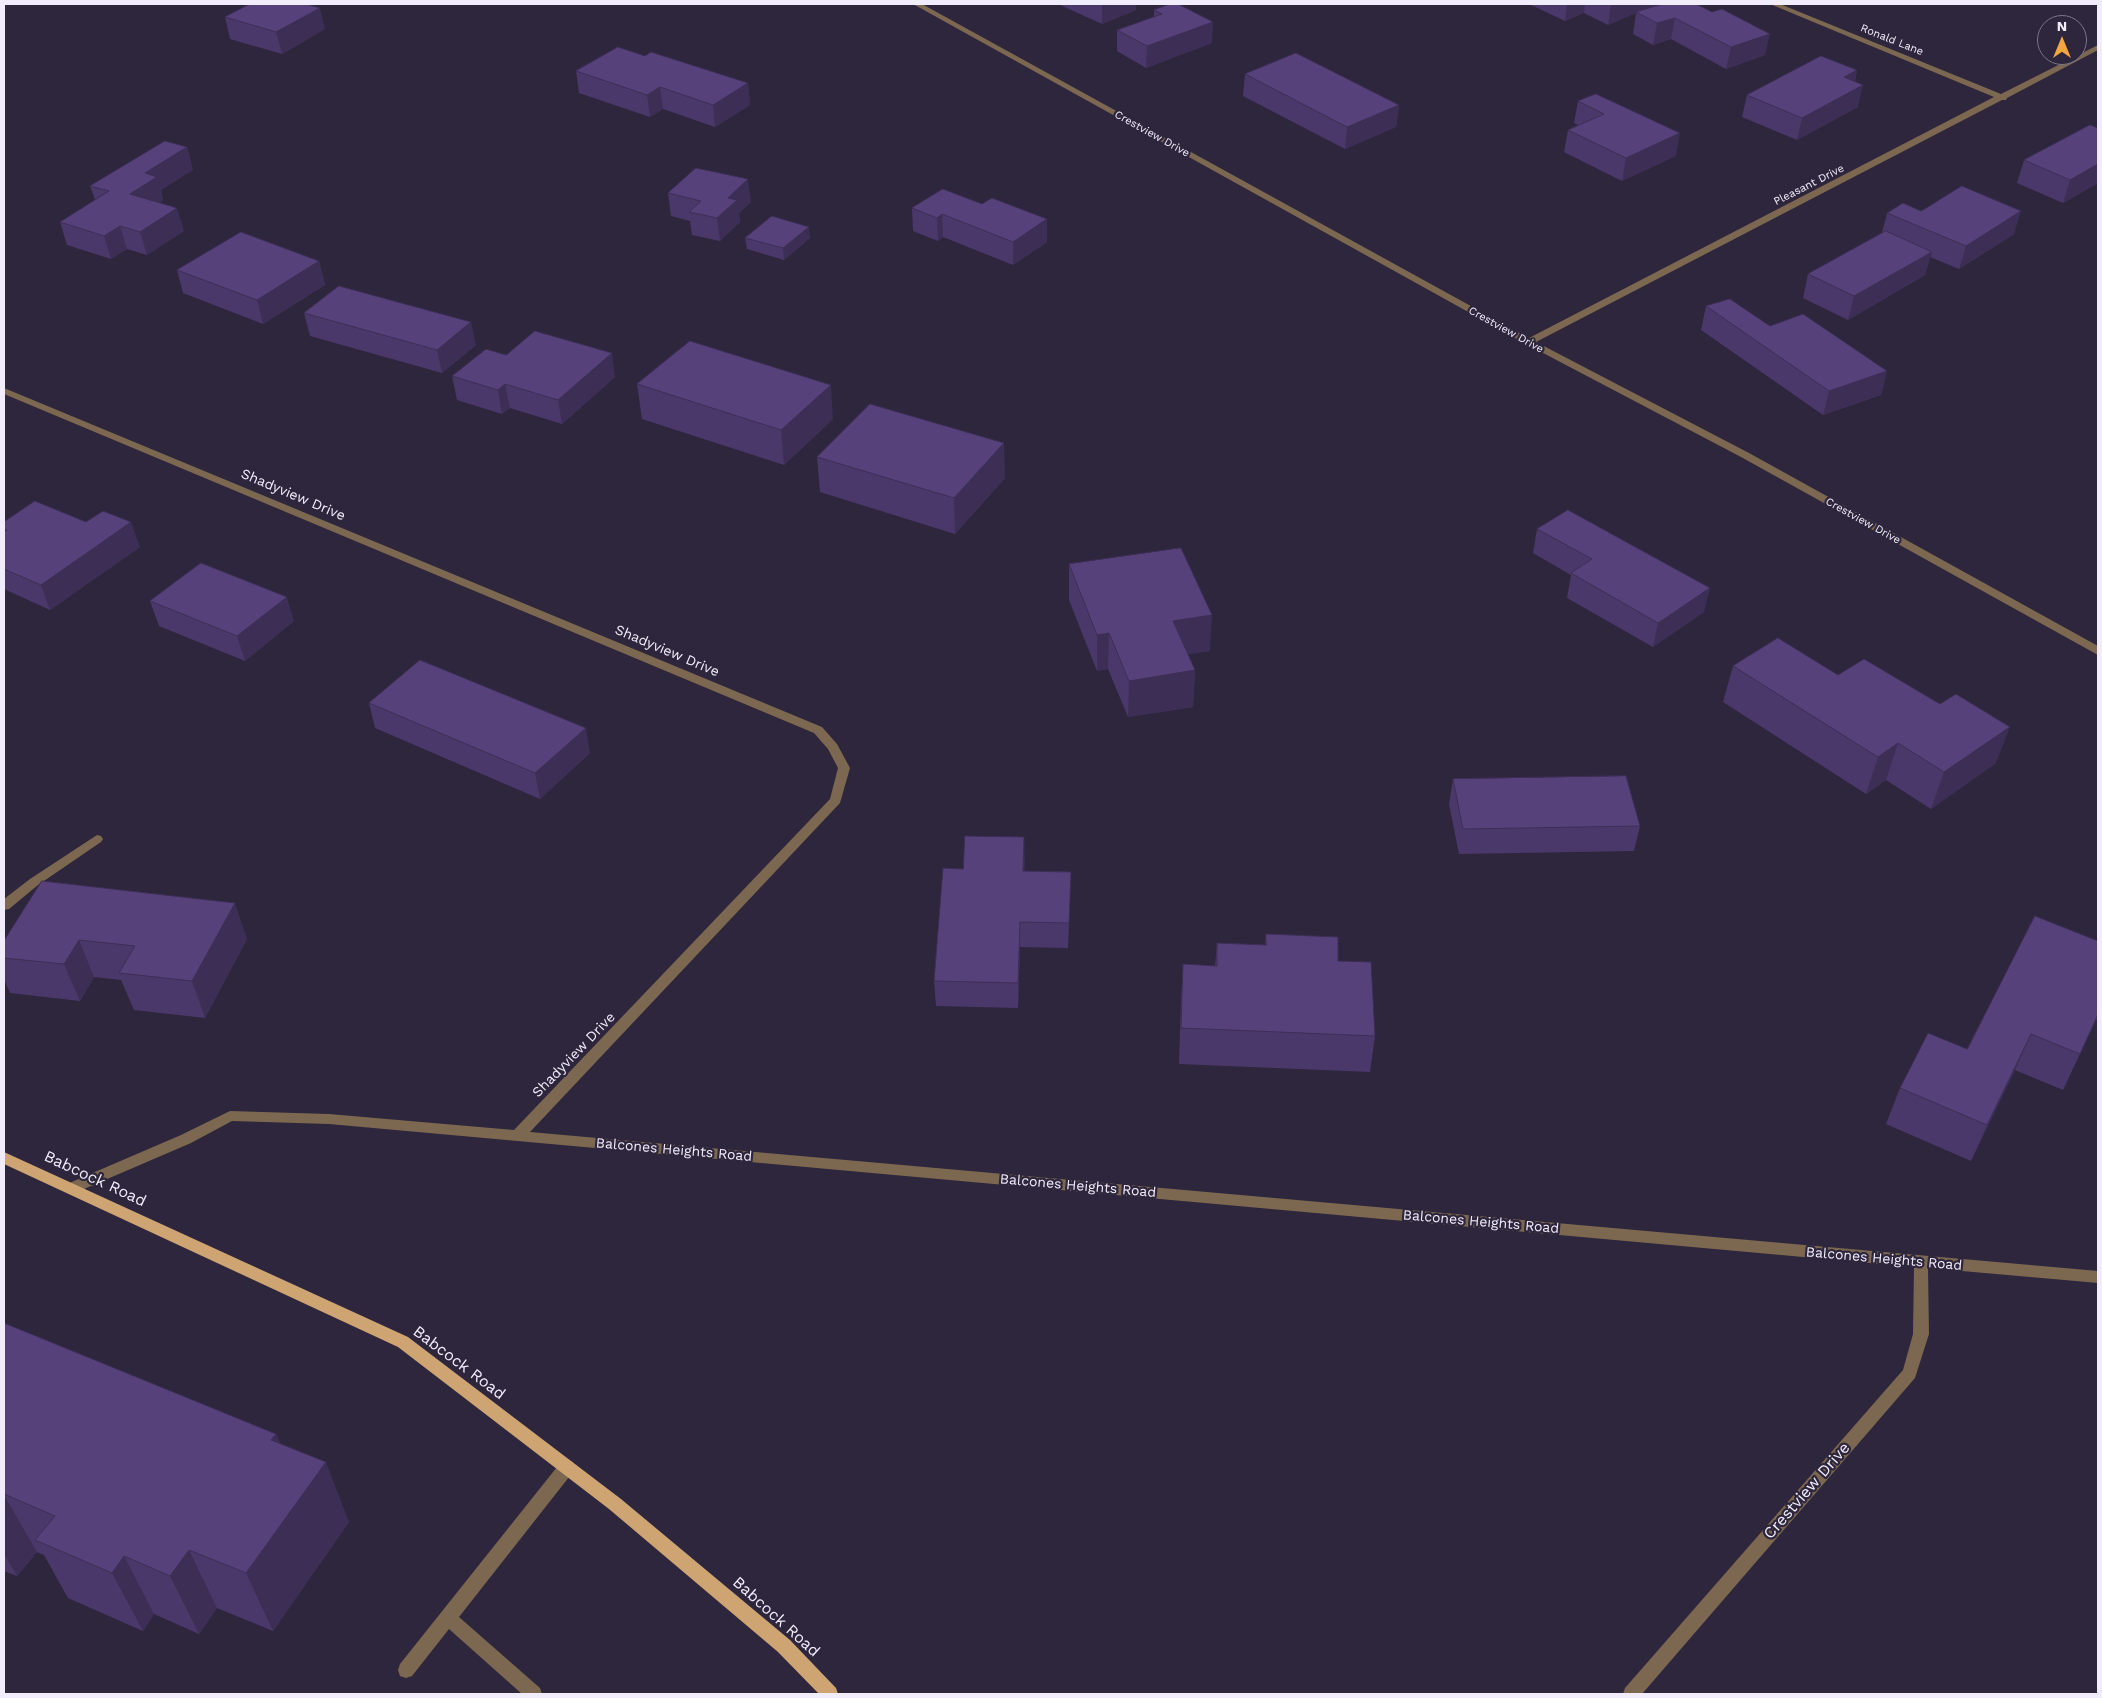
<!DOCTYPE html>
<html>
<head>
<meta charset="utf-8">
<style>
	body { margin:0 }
	#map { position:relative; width:2102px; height:1698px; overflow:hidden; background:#2d263c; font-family:"Work Sans",sans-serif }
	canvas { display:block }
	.frame { position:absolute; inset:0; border:5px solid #f2edfc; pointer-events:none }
	.north { position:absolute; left:2037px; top:15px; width:50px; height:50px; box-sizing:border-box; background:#2d263c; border:1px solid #7c7689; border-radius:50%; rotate:0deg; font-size:14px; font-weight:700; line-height:20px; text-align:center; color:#f2edfc }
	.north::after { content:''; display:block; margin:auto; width:18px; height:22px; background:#f1a640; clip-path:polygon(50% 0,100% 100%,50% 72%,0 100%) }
</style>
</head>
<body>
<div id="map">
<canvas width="2102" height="1698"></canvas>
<div class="frame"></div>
<div class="north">N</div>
</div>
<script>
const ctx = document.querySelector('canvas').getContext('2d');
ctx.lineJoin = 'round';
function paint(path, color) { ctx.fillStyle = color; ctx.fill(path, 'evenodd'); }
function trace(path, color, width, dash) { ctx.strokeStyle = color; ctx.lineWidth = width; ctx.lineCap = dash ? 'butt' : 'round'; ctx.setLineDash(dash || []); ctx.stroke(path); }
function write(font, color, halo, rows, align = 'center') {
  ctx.font = font + ' "Work Sans",sans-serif'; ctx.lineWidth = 4.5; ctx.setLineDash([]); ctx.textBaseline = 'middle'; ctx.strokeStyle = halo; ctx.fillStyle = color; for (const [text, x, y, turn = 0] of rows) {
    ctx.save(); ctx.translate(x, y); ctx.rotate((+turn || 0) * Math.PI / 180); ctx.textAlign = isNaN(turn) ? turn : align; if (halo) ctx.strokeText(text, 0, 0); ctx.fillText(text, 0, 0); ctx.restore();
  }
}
paint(new Path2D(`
	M97,835L101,836L103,839L101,842L38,885L9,909L4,910V899L30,879Z
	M567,1460L573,1462L575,1467L573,1472L459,1617L540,1688L542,1694H522L449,1629L412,1676L406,1678L400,1676L398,1670L400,1664L561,1462Z`), '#7c6850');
paint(new Path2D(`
	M913,4H922L1529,338L1994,97L1770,4H1780L2001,94L2098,45V50L2007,98L2006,100H2002L1536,342L1749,453L2098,646V655L1741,457L1526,344Z
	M4,388L822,727L837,744L850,768L840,803L530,1132L2098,1271V1283L1928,1268L1929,1334L1915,1378L1642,1694H1623L1625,1688L1903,1370L1913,1334L1914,1267L329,1124L232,1121L191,1143L77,1192L72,1194L67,1192L65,1188L67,1184L181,1135L230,1111L329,1114L514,1130L830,799L838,768L828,749L814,733L4,394Z`), '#7c6850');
paint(new Path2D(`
	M4,1152L408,1337L621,1499L790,1640L836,1688L838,1694H819L778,1652L609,1509L398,1347L4,1164Z`), '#cea473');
paint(new Path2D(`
	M1058,4H1136V10L1102,24Z
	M1529,4H1655L1654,6L1663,4L1765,55L1726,69L1671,39L1653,45L1633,34L1636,13L1608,25L1584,13L1565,21Z
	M1154,10L1212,43L1146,68L1117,51V30L1154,17Z
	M225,17L325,29L282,54L230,39Z
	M645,56L748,83L750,105L715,127L663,109L650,117L579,93L576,71Z
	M1857,70L1855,81L1858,107L1797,140L1742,117L1747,95Z
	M1245,74L1399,105L1396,127L1345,149L1243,96Z
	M1596,94L1676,156L1622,181L1564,152L1568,130L1578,125L1574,123L1578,101Z
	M2098,128V183L2063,203L2017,183L2024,160Z
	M187,147L193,170L161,190L163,200L159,203L184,231L147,255L127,249L111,259L67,245L60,222L95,200L90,186Z
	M943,189L1047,242L1013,265L943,237L938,241L913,231L912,208Z
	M668,193L751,202L739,213L740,222L720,241L692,235L690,221L671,216Z
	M1887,213L2014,234L1959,269L1930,257L1925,275L1848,320L1803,298L1808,274L1882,233Z
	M745,238H810L784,260L747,249Z
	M319,261L325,285L263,324L183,293L177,270Z
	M1706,306L1770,326L1887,371L1881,395L1823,415L1701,330Z
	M304,313L476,345L442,373L310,336Z
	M506,355L615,377L562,424L510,408L502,414L457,400L452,376Z
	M637,384L833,419L784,465L642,419Z
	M817,457L1005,478L955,534L820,492Z
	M4,522L140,547L50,610L4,589Z
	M1537,529L1704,612L1653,647L1567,598L1571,575L1533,553Z
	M1069,564L1210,651L1188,654L1195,670L1193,707L1128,717L1108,669L1097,671L1069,600Z
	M150,601L294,621L245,661L159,626Z
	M1733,666L1838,675L1996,763L1931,809L1886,780L1866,794L1723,702Z
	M369,703L590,753L540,799L375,728Z
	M1453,779L1640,826L1634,851L1459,854L1449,804Z
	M1024,837V871L1071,872L1068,948L1020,947L1018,1008L936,1006L934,981L963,869Z
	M42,881L247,939L205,1018L134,1010L121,980L94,977L80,1001L10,993L4,979V941Z
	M1266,934L1338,961L1375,1036L1370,1072L1179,1064L1181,1001L1183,964L1215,966L1217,943L1265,945Z
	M2098,941V1021L2096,1020L2063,1090L2015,1070L1971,1161L1886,1124L1900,1088L1967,1049Z
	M4,1323L276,1434L280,1443L349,1522L273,1631L217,1608L199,1634L154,1614L143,1631L68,1598L44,1555L37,1552L17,1576L4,1571Z`), '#4b386a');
paint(new Path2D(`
	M1102,4H1136V10L1102,24Z
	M1567,4H1585L1584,13L1565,21Z
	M1611,4H1655L1654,6L1636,12V13L1608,25Z
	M320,8L325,29L282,54L276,32Z
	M1675,18L1671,39L1653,45L1657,23Z
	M1213,22L1212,43L1146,68L1147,46Z
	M1770,34L1765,55L1726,69L1731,47Z
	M1857,70L1852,91L1863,85L1858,107L1797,140L1802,118L1844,77Z
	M748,83L750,105L715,127L713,105Z
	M660,87L663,109L650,117L647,95Z
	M1399,105L1396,127L1345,149L1347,127Z
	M1680,133L1676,156L1622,181L1626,158Z
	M187,147L193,170L161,190L163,200L136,217L130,194L145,173Z
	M2098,164V183L2063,203L2070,180Z
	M748,179L751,202L739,213L740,222L720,241L717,218L728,198Z
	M177,208L184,231L147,255L140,232Z
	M2021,211L2014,234L1959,269L1966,246Z
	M942,214L943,237L938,241L937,218Z
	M1047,219V242L1013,265V242Z
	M120,226L127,249L111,259L104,236Z
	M809,227L810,238L784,260L783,248Z
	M1932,252L1925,275L1848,320L1854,296Z
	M319,261L325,285L263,324L257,300Z
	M471,322L476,345L442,373L437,350Z
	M612,353L615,377L562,424L558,400Z
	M1887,371L1881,395L1823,415L1829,391Z
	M505,384L510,408L502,414L498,390Z
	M831,385L833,419L784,465L781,430Z
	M1004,443L1005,478L955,534L954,498Z
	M131,522L140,547L50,610L41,585Z
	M1710,588L1704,612L1653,647L1658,623Z
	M287,597L294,621L245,661L237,636Z
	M1212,615L1210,651L1171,657L1173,621Z
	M1109,633L1108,669L1097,671V635Z
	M1195,670L1193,707L1128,717L1129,681Z
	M2010,727L1996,763L1931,809L1944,772Z
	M586,728L590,753L540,799L535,773Z
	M1898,743L1886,780L1866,794L1878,757Z
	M1024,837L1025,862L1023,897V871Z
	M235,903L247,939L205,1018L192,981Z
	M1020,922V947L1018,1008V983Z
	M79,940L94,977L80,1001L64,964Z
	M2031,1034L2015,1070L1971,1161L1987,1125Z
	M276,1434L300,1493L271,1440Z
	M326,1462L349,1522L273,1631L246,1573Z
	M4,1495L37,1552L17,1576L4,1554Z
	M189,1550L217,1608L199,1634L170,1576Z
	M124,1556L154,1614L143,1631L112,1573Z`), '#3d2e56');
const building = new Path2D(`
	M250,4H306L320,8L276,32L225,17Z
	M1170,4H1178L1213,22L1147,46L1117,30L1162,14L1154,10Z
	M1663,4H1696L1712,12L1722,9L1770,34L1731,47L1675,18L1657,23L1636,12Z
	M618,47L645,56L651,52L748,83L713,105L660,87L647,95L576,71Z
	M1296,53L1399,105L1347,127L1245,74Z
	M1821,56L1857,70L1844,77L1863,85L1802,118L1747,95Z
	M1596,94L1680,133L1626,158L1568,130L1604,114L1578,101Z
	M2090,125L2098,128V164L2070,180L2024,160Z
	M165,141L187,147L145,173L157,177L130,194L177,208L140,232L120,226L104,236L60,222L109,191L90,186Z
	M696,168L748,179L728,198L737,200L717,218L689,212L701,201L668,193Z
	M1962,186L2021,211L1966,246L1887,213L1903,203L1921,211Z
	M943,189L982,204L992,198L1047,219L1013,242L942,214L937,218L912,208Z
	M772,216L809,227L783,248L745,238Z
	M1886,231L1932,252L1854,296L1808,274Z
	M241,232L319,261L257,300L177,270Z
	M339,286L471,322L437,350L304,313Z
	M1730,299L1770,326L1803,314L1887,371L1829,391L1706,306Z
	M535,331L612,353L558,400L505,384L498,390L452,376L486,349L506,355Z
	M690,341L831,385L781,430L637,384Z
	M870,404L1004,443L954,498L817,457Z
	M35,501L86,522L103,511L131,522L41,585L4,569V532L7,530L4,529V522Z
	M1568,510L1710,588L1658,623L1571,573L1592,559L1537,529Z
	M1181,548L1212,615L1173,621L1195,670L1129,681L1109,633L1097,635L1069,564Z
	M201,563L287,597L237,636L150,601Z
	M1778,638L1838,675L1864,659L1940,704L1956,694L2010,727L1944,772L1898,743L1878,757L1733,666Z
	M420,660L586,728L535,773L369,703Z
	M1626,776L1640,826L1463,829L1453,779Z
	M965,836L1024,837L1023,871L1071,872L1069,923L1020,922L1018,983L934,981L943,868L963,869Z
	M42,881L235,903L192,981L119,973L135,946L79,940L64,964L4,958V941Z
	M2035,916L2098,941V1014L2080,1054L2031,1034L1987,1125L1900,1088L1928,1033L1967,1049Z
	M1266,934L1338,937V961L1371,962L1375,1036L1181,1028L1183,964L1217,966V943L1266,945Z
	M4,1323L276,1434L271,1440L326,1462L246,1573L189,1550L170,1576L124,1556L112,1573L35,1540L55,1516L4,1494Z`);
paint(building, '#57417b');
trace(building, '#3d2e56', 1);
write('11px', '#f2edfc', '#2d263c', [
	["Ronald Lane",1892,40,22],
	["Crestview Drive",1152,134,29],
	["Pleasant Drive",1809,185,-27],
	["Crestview Drive",1506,330,29],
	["Crestview Drive",1863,521,29]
]);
write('14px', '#f2edfc', '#2d263c', [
	["Shadyview Drive",293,495,23],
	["Shadyview Drive",667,651,23],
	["Shadyview Drive",574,1055,-46],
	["Balcones Heights Road",674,1150,5],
	["Balcones Heights Road",1078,1186,5],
	["Balcones Heights Road",1481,1222,5],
	["Balcones Heights Road",1884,1259,5]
]);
write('16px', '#f2edfc', '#2d263c', [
	["Babcock Road",95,1179,25],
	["Babcock Road",459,1363,37],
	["Crestview Drive",1807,1491,-49],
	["Babcock Road",776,1617,42]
]);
</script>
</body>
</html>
